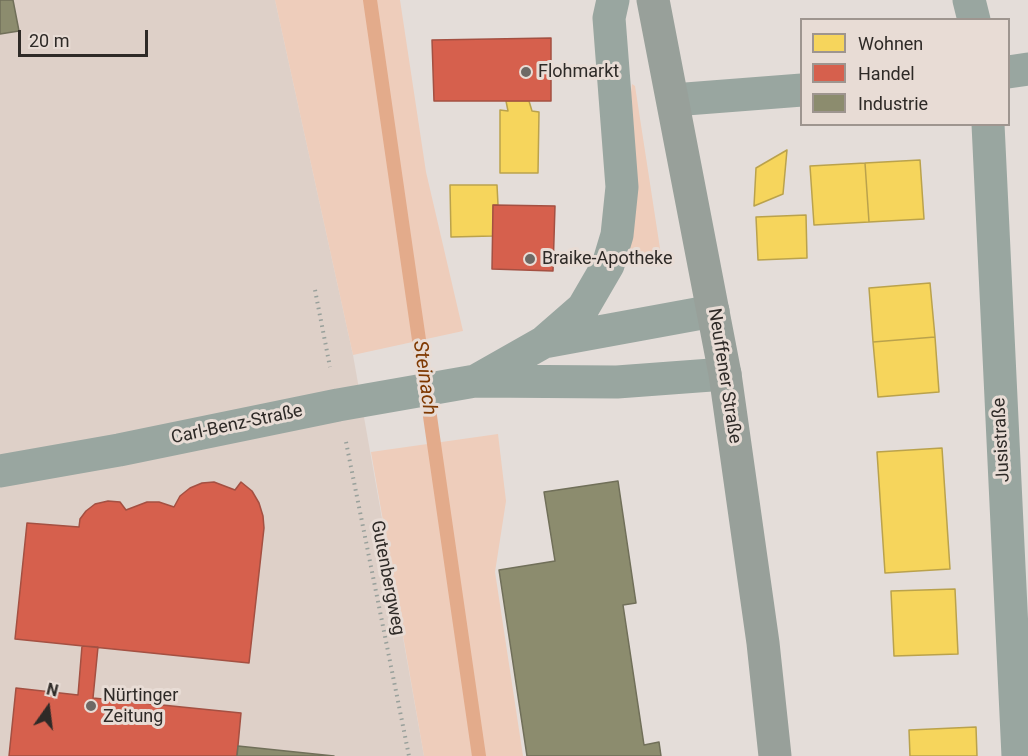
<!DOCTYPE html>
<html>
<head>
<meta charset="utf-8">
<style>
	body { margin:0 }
	#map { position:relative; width:1028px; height:756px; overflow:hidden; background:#e4ddd9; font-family:Roboto,sans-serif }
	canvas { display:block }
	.legend { position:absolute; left:800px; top:18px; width:210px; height:108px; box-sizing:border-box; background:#e8dcd5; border:2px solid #9e958f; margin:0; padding:8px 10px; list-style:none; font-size:18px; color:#2e2a27 }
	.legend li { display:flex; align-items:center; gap:12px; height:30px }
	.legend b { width:30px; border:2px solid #9e958f }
	.north { position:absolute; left:18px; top:678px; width:60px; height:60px; -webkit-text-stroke:4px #e8dcd5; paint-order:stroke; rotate:14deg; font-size:16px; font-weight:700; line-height:24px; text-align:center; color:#2e2a27 }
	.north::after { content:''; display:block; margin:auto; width:21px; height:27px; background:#2e2a27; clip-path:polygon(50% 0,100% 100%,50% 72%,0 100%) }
	.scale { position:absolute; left:18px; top:30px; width:130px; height:27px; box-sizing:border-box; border:3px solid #2e2a27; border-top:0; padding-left:8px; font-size:18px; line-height:21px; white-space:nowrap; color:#2e2a27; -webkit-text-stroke:4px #e8dcd5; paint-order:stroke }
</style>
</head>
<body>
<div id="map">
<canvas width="1028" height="756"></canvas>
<ul class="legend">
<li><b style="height:16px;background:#f6d55c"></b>Wohnen</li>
<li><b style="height:16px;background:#d6604d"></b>Handel</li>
<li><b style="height:16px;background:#8c8c6e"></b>Industrie</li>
</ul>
<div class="north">N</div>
<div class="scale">20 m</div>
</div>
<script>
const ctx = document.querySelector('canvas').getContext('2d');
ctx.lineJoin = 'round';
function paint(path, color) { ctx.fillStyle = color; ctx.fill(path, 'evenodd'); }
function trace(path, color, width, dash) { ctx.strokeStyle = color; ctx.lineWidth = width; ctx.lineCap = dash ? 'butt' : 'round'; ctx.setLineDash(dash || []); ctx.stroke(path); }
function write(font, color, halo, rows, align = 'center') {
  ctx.font = font + ' Roboto,sans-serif'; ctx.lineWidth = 6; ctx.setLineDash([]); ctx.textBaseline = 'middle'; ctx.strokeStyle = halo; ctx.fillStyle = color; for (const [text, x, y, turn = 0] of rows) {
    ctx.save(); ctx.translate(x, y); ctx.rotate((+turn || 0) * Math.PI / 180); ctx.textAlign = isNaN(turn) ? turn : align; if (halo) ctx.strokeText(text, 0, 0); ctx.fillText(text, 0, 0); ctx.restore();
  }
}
paint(new Path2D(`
	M0,0H275L353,355L424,756H0Z`), '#ded0c8');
paint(new Path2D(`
	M275,0H400L426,172L463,331L353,355Z
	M632,84L635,86L661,255L631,260L624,257L629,108Z
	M498,434L506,501L495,572L523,756H424L371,452Z`), '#eecdbb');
const homes = new Path2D(`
	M506,101H529L532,111L539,112L538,173H500V110L508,111Z
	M787,150L783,194L754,206L756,168Z
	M920,160L924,219L869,222L865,163Z
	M865,163L869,222L814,225L810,166Z
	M450,185H497L498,205H493V236L451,237Z
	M806,215L807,258L758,260L756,217Z
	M930,283L935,337L873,342L869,288Z
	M935,337L939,392L878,397L873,342Z
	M942,448L950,569L885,573L877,452Z
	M955,589L958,654L894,656L891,591Z
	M976,727L977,756H910L909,730Z`);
paint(homes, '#f6d55c');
trace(homes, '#baa24c', 1.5);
const shops = new Path2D(`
	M551,38V101H434L432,40Z
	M493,205L555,206L553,271L492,269Z
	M214,482L235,490L241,482L252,491L259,503L263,516L264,528L249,663L15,639L27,523L79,527L80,519L86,511L95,504L108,501L120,502L126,510L147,502H159L174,507L180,496L190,488L202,483Z
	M82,646L98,647L93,698L241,713L237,756H9L16,688L78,695Z`);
paint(shops, '#d6604d');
trace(shops, '#a45042', 1.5);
const industry = new Path2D(`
	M0,0H13L19,31L0,34Z
	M618,481L636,603L623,605L644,745L659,742L661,756H527L499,570L555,561L544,492Z
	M238,746L334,756H237Z`);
paint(industry, '#8c8c6e');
trace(industry, '#706f59', 1.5);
trace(new Path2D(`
	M370,0L479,756`), '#e3ab8b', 14);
trace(new Path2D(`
	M315,290L330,367
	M346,442L409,756`), '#98a09b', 4, [1.5, 4.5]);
trace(new Path2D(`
	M969,0L974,20
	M1008,72L1028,69
	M673,100L802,90
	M988,124L1018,756
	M544,342L583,308L608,265L617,235L622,187L609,18L613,0
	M477,380L544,342L713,311
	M0,471L119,450L338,405L475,381L617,382L725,374`), '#99a6a0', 33);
trace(new Path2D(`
	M653,0L725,374L763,643L775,756`), '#98a09a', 33);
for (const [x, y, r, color] of [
	[526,72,6,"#6e6965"],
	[530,259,6,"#6e6965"],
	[91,706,6,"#6e6965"]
]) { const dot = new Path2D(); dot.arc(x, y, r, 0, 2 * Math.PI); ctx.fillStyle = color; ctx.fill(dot); trace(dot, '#e8dcd5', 2); }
write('18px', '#2e2a27', '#e8dcd5', [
	["Flohmarkt",538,72],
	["Braike-Apotheke",542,259],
	["Nürtinger",103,696],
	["Zeitung",103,717]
], 'left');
write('18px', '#2e2a27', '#e8dcd5', [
	["Neuffener Straße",724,376,81],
	["Carl-Benz-Straße",237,425,-12],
	["Jusistraße",1002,440,-93],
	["Gutenbergweg",387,578,79]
]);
write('italic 20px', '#7e3800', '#e8dcd5', [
	["Steinach",424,378,82]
]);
</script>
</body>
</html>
